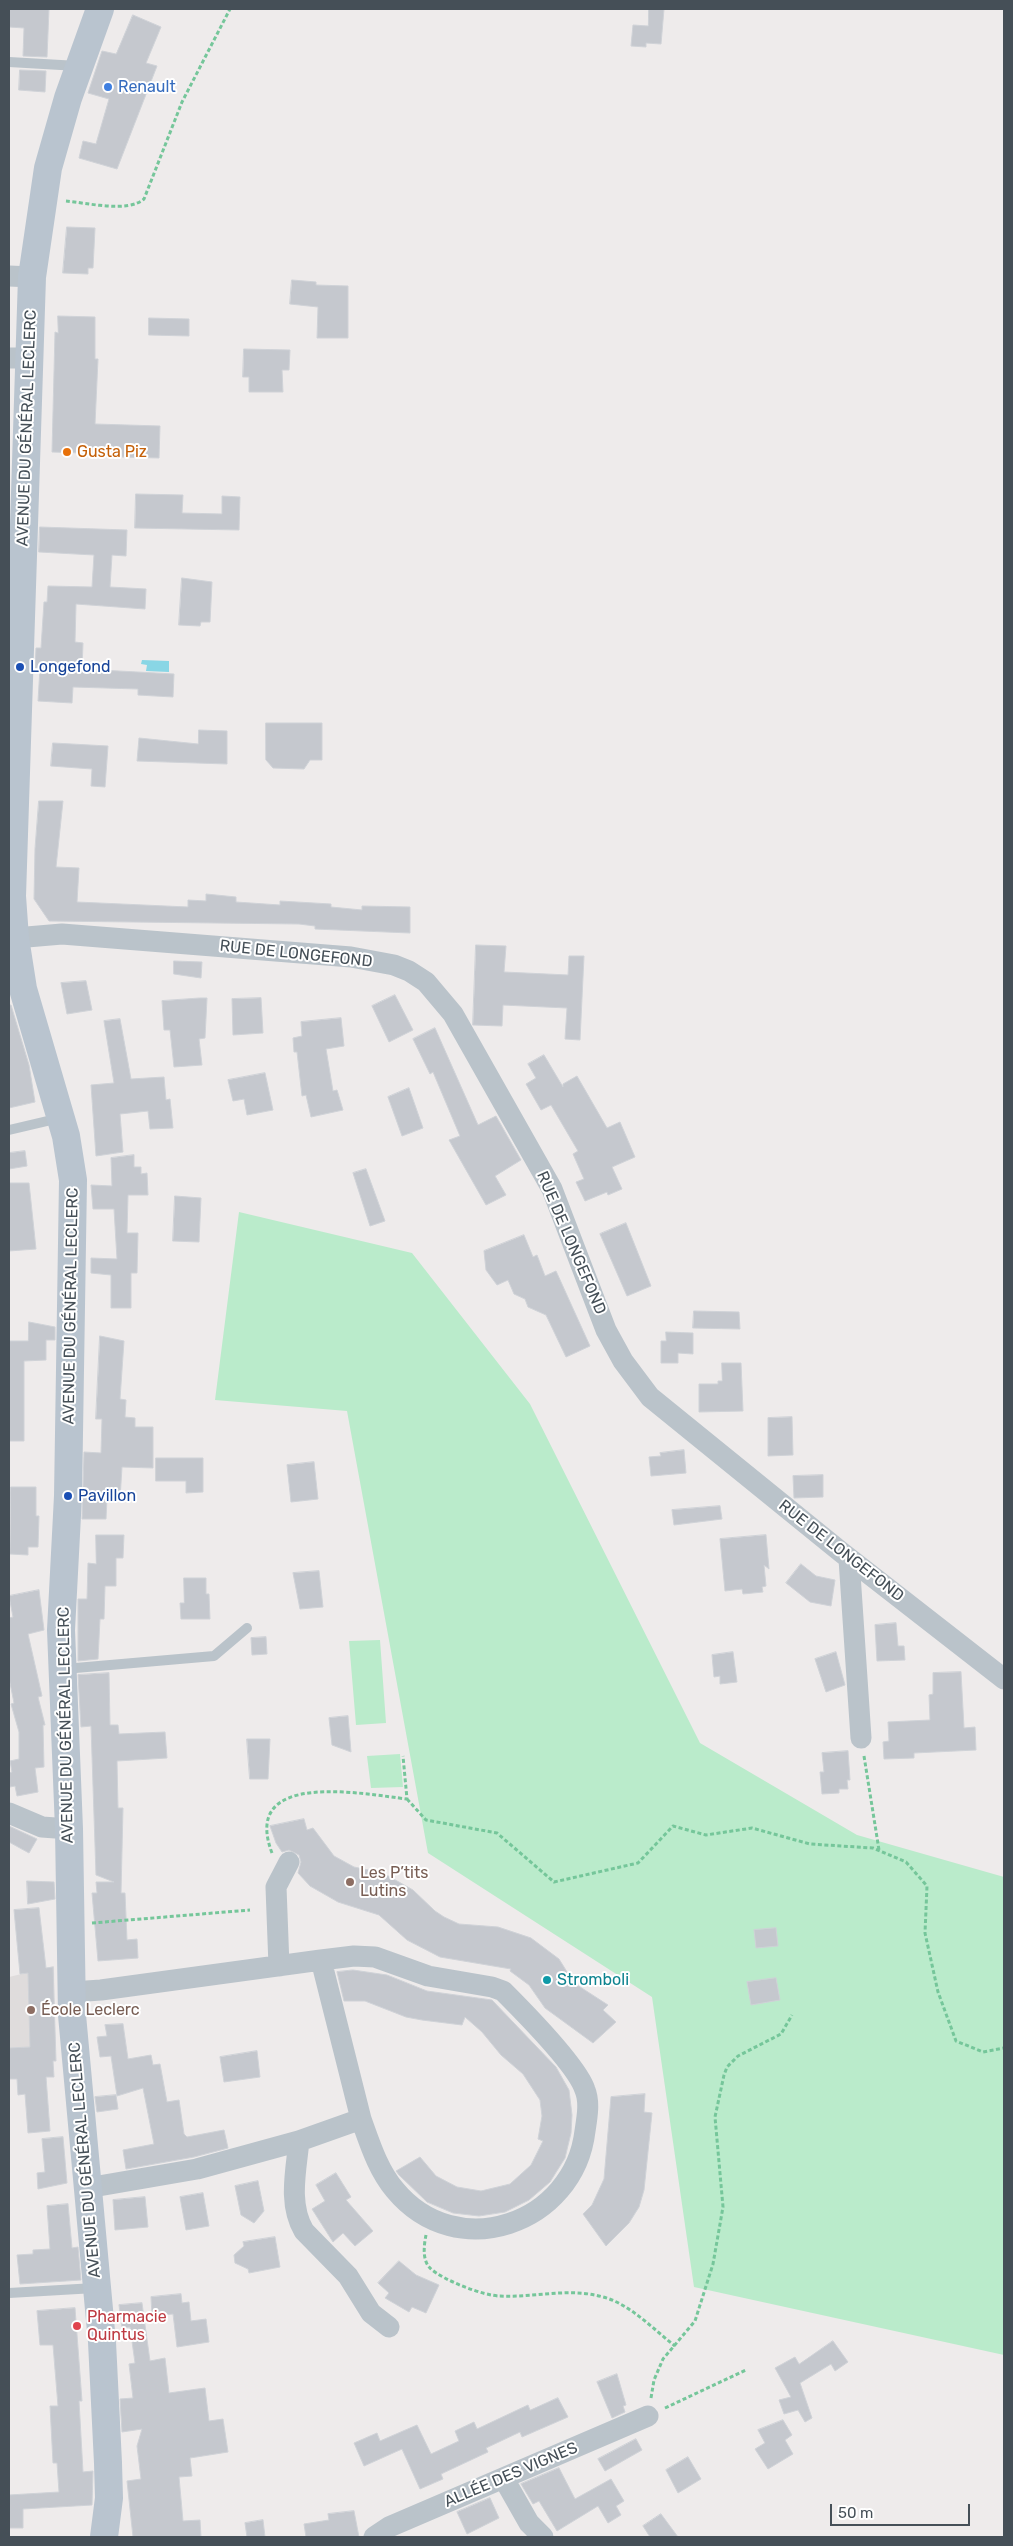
<!DOCTYPE html>
<html>
<head>
<meta charset="utf-8">
<style>
	body { margin:0 }
	#map { position:relative; width:1013px; height:2546px; overflow:hidden; background:#eeebeb; font-family:Rubik,sans-serif }
	canvas { display:block }
	.frame { position:absolute; inset:0; border:10px solid #454f57; pointer-events:none }
	.scale { position:absolute; left:830px; top:2504px; width:140px; height:22px; box-sizing:border-box; border:2px solid #454f57; border-top:0; padding-left:6px; font-size:15px; line-height:18px; white-space:nowrap; color:#454f57; -webkit-text-stroke:4px #fff; paint-order:stroke }
</style>
</head>
<body>
<div id="map">
<canvas width="1013" height="2546"></canvas>
<div class="frame"></div>
<div class="scale">50 m</div>
</div>
<script>
const ctx = document.querySelector('canvas').getContext('2d');
ctx.lineJoin = 'round';
function paint(path, color) { ctx.fillStyle = color; ctx.fill(path, 'evenodd'); }
function trace(path, color, width, dash) { ctx.strokeStyle = color; ctx.lineWidth = width; ctx.lineCap = dash ? 'butt' : 'round'; ctx.setLineDash(dash || []); ctx.stroke(path); }
function write(font, color, halo, rows, align = 'center') {
  ctx.font = font + ' Rubik,sans-serif'; ctx.lineWidth = 4; ctx.setLineDash([]); ctx.textBaseline = 'middle'; ctx.strokeStyle = halo; ctx.fillStyle = color; for (const [text, x, y, turn = 0] of rows) {
    ctx.save(); ctx.translate(x, y); ctx.rotate((+turn || 0) * Math.PI / 180); ctx.textAlign = isNaN(turn) ? turn : align; if (halo) ctx.strokeText(text, 0, 0); ctx.fillText(text, 0, 0); ctx.restore();
  }
}
paint(new Path2D(`
	M54,1966L55,2046L9,2048V1977Z`), '#dfdcdc');
paint(new Path2D(`
	M239,1212L412,1253L530,1404L700,1743L857,1835L1004,1877V2355L694,2287L652,1997L428,1853L347,1411L215,1400Z
	M380,1640L386,1723L356,1725L349,1641Z
	M400,1754L403,1787L371,1788L367,1756Z`), '#baebcb');
paint(new Path2D(`
	M142,660L169,661V672L146,671L147,665L141,664Z`), '#89d6e5');
const building = new Path2D(`
	M9,9H49L47,57L23,56L24,28L9,27Z
	M649,9H664L661,44L646,43V47L631,46L633,25L648,26Z
	M133,15L161,27L146,63L157,66L117,169L79,158L83,141L96,144L109,99L88,93L102,51L116,54Z
	M20,70L46,71L45,92L19,90Z
	M67,227L95,228L93,268H88V274L63,273Z
	M292,280L316,282V285L348,286V338H317L318,307L290,304Z
	M58,316L95,317V359H98L95,424L160,426L159,458L82,456V453L52,452L55,332L58,333Z
	M149,318L189,319V336L149,335Z
	M244,349L290,350L289,370H282L283,392H249V377H243Z
	M136,494L183,495L182,513L222,514V496L240,497L239,530L135,528Z
	M40,527L127,530L126,556L112,555L110,587L146,589L145,609L76,604L75,642L83,643L82,669L174,674L173,697L138,695V689L73,687L72,703L38,701L40,668H35L36,648H41L44,602H47L48,586L92,587L94,555L39,552Z
	M182,578L212,582L210,622H201L200,626L179,625Z
	M266,723H322V760H310L304,769L273,768L266,760Z
	M199,730L227,731V764L137,761L139,738L198,744Z
	M53,743L108,746L105,787L91,786L92,769L51,766Z
	M39,801H63L56,867L79,868L77,902L188,907V900L206,901V894L236,897V902L280,905V901L331,904V907L362,910V906L410,907V933L315,929V926L299,924L49,921L34,899L35,849Z
	M476,945L506,946L504,972L568,975L569,956H584L580,1040L565,1039L567,1008L503,1005L502,1026L473,1025Z
	M174,961L202,962L201,978L174,974Z
	M86,981L92,1010L67,1014L61,983Z
	M395,995L413,1030L389,1042L372,1006Z
	M200,998H207L205,1038L199,1039L202,1065L174,1067L170,1030H164L162,1001Z
	M261,998L263,1033L233,1035L232,999Z
	M9,1005H11L29,1065L35,1102L9,1108Z
	M341,1018L344,1046L326,1049L333,1091L337,1090L343,1110L311,1117L306,1095L302,1096L297,1052H294L293,1038L302,1036L301,1022Z
	M120,1019L131,1079L164,1077L166,1100L170,1099L173,1128L150,1129L148,1111L120,1114L123,1152L96,1156L91,1085L114,1083L104,1021Z
	M435,1028L478,1125L496,1116L521,1160L495,1176L506,1195L486,1205L449,1140L460,1136L433,1072L430,1074L413,1039Z
	M544,1055L563,1087V1084L577,1076L607,1128L620,1122L635,1157L612,1167L622,1189L608,1195L607,1192L585,1201L576,1182L584,1179L573,1154L578,1151L551,1105L541,1110L526,1084L536,1078L528,1064Z
	M265,1073L273,1110L247,1115L244,1099L233,1101L228,1080Z
	M409,1088L423,1128L402,1136L388,1097Z
	M25,1151L27,1166L9,1169V1153Z
	M134,1155V1167H141V1174L147,1173L148,1195H128L127,1233H138L137,1273H131V1308H111V1275L91,1273V1258L117,1259L114,1209H93L91,1185L112,1186L111,1158Z
	M366,1169L385,1221L370,1226L353,1173Z
	M9,1183H29L36,1249L9,1251Z
	M175,1196L201,1198L199,1242L173,1241Z
	M626,1223L651,1286L627,1296L600,1234Z
	M524,1235L533,1257L537,1255L545,1276L556,1271L590,1346L566,1357L546,1315L528,1307L525,1299L514,1294L508,1280L497,1285L486,1270L484,1251Z
	M694,1311L739,1312L740,1329L693,1328Z
	M29,1322L55,1327V1340H46V1360L24,1361V1441H9V1341H28Z
	M666,1332L693,1333V1354L678,1353V1363H661V1341H666Z
	M100,1336L124,1341L120,1399L126,1400L125,1417L135,1418V1427H153V1468L122,1467L120,1499L107,1498L106,1519H82L84,1452L101,1453L102,1419H96Z
	M722,1363H741L743,1411L699,1412V1384H718V1381H722Z
	M792,1417L793,1455L768,1456V1418Z
	M684,1450L686,1473L651,1476L649,1457L661,1456L660,1453Z
	M156,1458H203V1492L186,1493V1481H156Z
	M314,1462L318,1499L291,1502L287,1465Z
	M823,1475V1497L794,1498L793,1476Z
	M11,1487H36V1516H39L38,1547H28V1555L10,1554Z
	M720,1506L722,1519L674,1525L672,1510Z
	M96,1535H124L123,1558H116V1586H105L104,1619H100L98,1659L78,1661V1599H87L88,1563L96,1564Z
	M766,1535L769,1569L764,1565L766,1586L762,1587L763,1592L743,1594L742,1589L725,1591L720,1539Z
	M801,1564L816,1576L835,1580L831,1606L810,1602L786,1583Z
	M319,1571L323,1607L300,1609L293,1573Z
	M184,1578H206V1594H209L210,1619H181L180,1603H184Z
	M39,1590L44,1630L28,1634L42,1696L38,1697L45,1725H43L44,1767L35,1768L38,1792L17,1796L15,1786L10,1787L9,1777V1773L12,1772L10,1761L19,1759V1732L11,1704L14,1703L9,1678V1618L13,1617L9,1596Z
	M896,1623L898,1646H904L905,1660L877,1661L875,1625Z
	M266,1637L267,1654L252,1655L251,1638Z
	M733,1652L737,1682L720,1684V1676L714,1677L712,1655Z
	M836,1652L845,1685L826,1692L815,1659Z
	M961,1672L964,1728L975,1727L976,1750L914,1753V1758L884,1759L883,1742L889,1741L888,1722L930,1720L929,1695L933,1694V1673Z
	M109,1673L110,1725H118L119,1734L165,1732L167,1758L117,1761L118,1808H123L121,1893H125L127,1940L137,1939L138,1958L98,1961L92,1893H97L96,1882H114L96,1875L91,1726L81,1727L78,1675Z
	M348,1716L351,1752L332,1745L329,1718Z
	M247,1739H270L268,1779H250Z
	M848,1751L850,1780H847L848,1789H839V1793L822,1794L820,1772H824L822,1753Z
	M304,1819L307,1830L313,1828L334,1856L354,1867L383,1873L413,1890L435,1911L444,1917L459,1924L498,1927L531,1938L559,1959L574,1983L608,2005L603,2010L616,2022L593,2043L545,2008L529,1985L510,1971L511,1969L440,1957L407,1940L379,1915L338,1902L310,1886L298,1873L301,1862L299,1855L289,1850L282,1852L276,1843L270,1826Z
	M9,1826L37,1839L29,1853L9,1842Z
	M27,1881L54,1882L55,1899L28,1904Z
	M39,1908L46,1968L53,1967L56,2061H53L54,2077H46L50,2131L28,2133L25,2094L18,2095L17,2079H9V2048L30,2047L28,1973L20,1974L14,1910Z
	M776,1928L778,1946L756,1948L754,1930Z
	M353,1970L387,1975L427,1991L492,2000L556,2067L569,2090L572,2115L571,2133L565,2158L550,2182L529,2200L505,2212L479,2216L453,2213L427,2202L399,2175L396,2171L420,2157L436,2176L457,2187L481,2191L510,2184L531,2165L543,2141L538,2139L542,2116L540,2100L523,2074L501,2055L482,2032L465,2017L462,2025L422,2020L406,2017L365,2001H344L337,1972Z
	M776,1978L780,2000L751,2005L747,1982Z
	M123,2024L128,2059L151,2055L153,2065L160,2064L167,2102L179,2100L184,2134L187,2137L224,2130L228,2148L194,2157L126,2169L123,2150L154,2144L143,2088L117,2096L111,2056L100,2057L97,2037L107,2036L105,2025Z
	M257,2051L260,2077L224,2082L220,2057Z
	M645,2094L644,2112L652,2113L644,2190L639,2207L629,2223L606,2246L583,2214L592,2205L604,2179L611,2097Z
	M116,2095L118,2109L97,2112L95,2097Z
	M63,2137L67,2183L38,2189L37,2173L45,2172L42,2139Z
	M336,2173L351,2197L346,2200L373,2231L355,2246L343,2233L333,2242L312,2209L325,2201L316,2185Z
	M258,2181L264,2211L254,2223L241,2215L235,2186Z
	M203,2193L209,2226L186,2230L180,2197Z
	M145,2197L148,2227L115,2230L113,2200Z
	M68,2204L72,2248L78,2247L81,2280L20,2284L17,2255L33,2254V2250L50,2249L47,2206Z
	M275,2237L280,2267L249,2273L248,2269L235,2263L234,2255L244,2246L243,2242Z
	M399,2261L416,2275L439,2285L426,2313L412,2307L409,2312L385,2298L389,2293L378,2283Z
	M181,2294L182,2303L189,2302L191,2321L206,2319L209,2342L177,2347L173,2314L152,2316L151,2297Z
	M142,2303L150,2361L165,2358L169,2393L205,2388L209,2421L223,2419L228,2452L190,2458L192,2476L179,2477L183,2521L200,2520L201,2537H133L127,2481L141,2479L137,2446L142,2429L122,2432L120,2399L133,2398L129,2364L135,2363L130,2327L122,2328L119,2305Z
	M75,2308L82,2401H79L83,2472L93,2471L92,2505L23,2509V2528H9V2495L59,2492L57,2463H53L50,2406H58L53,2345H40L37,2311Z
	M833,2341L848,2362L835,2371L831,2364L800,2383L812,2418L805,2422L798,2410L784,2414L779,2400L791,2397L775,2368L795,2357L799,2364Z
	M617,2374L626,2405L623,2406L625,2412L612,2418L597,2382Z
	M558,2398L568,2417L522,2437L520,2432L486,2448L488,2452L441,2474L443,2479L420,2489L402,2449L364,2466L354,2443L377,2433L380,2441L417,2425L431,2454L459,2441L455,2431L474,2422L477,2429L528,2405L530,2410Z
	M783,2420L792,2435L785,2440L793,2454L768,2469L755,2449L765,2443L758,2430Z
	M636,2439L642,2450L605,2471L598,2459Z
	M688,2457L701,2479L678,2493L666,2470Z
	M559,2468L575,2499L611,2479L624,2501L616,2506L621,2515L608,2523L598,2506L557,2531L539,2501L533,2504L521,2484Z
	M490,2498L499,2518L467,2534L457,2512Z
	M354,2511L359,2537H306L304,2524L329,2520L328,2514Z
	M661,2514L678,2537H650L643,2526Z
	M263,2520L265,2537H247L245,2523Z`);
paint(building, '#c5c8ce');
trace(building, '#cfd2d7', 1);
trace(new Path2D(`
	M66,201C88,203 128,213 144,199L182,102L230,9
	M864,1756L879,1850
	M407,1799L426,1820L497,1833L554,1882L638,1863L673,1826L706,1835L752,1828L810,1844L873,1848L906,1862L927,1886L925,1933L938,1992L956,2041L983,2052L1004,2048
	M272,1853C240,1769 364,1794 407,1799L403,1756
	M92,1923L250,1910
	M426,2235C424,2245 422,2260 430,2268C442,2280 484,2296 500,2296C535,2298 568,2287 603,2297C630,2304 653,2329 675,2346
	M651,2398L654,2380L663,2359L695,2321L713,2264L723,2207L715,2117L724,2075L727,2067L738,2056L781,2034L792,2015
	M665,2408L746,2370`), '#75c69a', 3, [4, 2.5]);
trace(new Path2D(`
	M9,62L78,66
	M9,1130L60,1118
	M64,1669L214,1656L247,1628
	M9,2293L95,2288`), '#bac3ca', 10);
trace(new Path2D(`
	M9,276L32,277
	M9,358H28
	M15,938L62,934L351,957L394,965L409,971L426,982L453,1014L552,1189L606,1330L623,1361L650,1397L841,1552L1004,1679
	M849,1559L861,1738
	M9,1813L42,1827L69,1829
	M321,1960L354,1956L375,1957L428,1976L492,1987L503,1991C523,2011 577,2065 585,2090C590,2102 587,2118 585,2131C574,2224 457,2265 395,2190C378,2170 370,2144 361,2119
	M279,1966L276,1887L289,1862
	M72,1992L101,1990L321,1960L361,2119L299,2141L197,2169L87,2188
	M299,2141C296,2171 288,2204 304,2231L348,2276L371,2313L389,2327
	M504,2479L529,2523L543,2537
	M374,2537L389,2527L648,2416`), '#bac3ca', 21);
trace(new Path2D(`
	M100,9L68,98L48,168L32,277L12,896L15,938L23,989L66,1136L73,1180L68,1496L61,1630L69,1829L72,2015L102,2342L108,2463L109,2498L104,2537`), '#b9c4cf', 28);
for (const [x, y, r, color] of [
	[108,87,5,"#3f7fe0"],
	[67,452,5,"#e8710a"],
	[20,667,5,"#1a4fb4"],
	[68,1496,5,"#1a4fb4"],
	[350,1882,5,"#8d6e63"],
	[547,1980,5,"#0f9aa8"],
	[31,2010,5,"#8d6e63"],
	[77,2326,5,"#e0444e"]
]) { const dot = new Path2D(); dot.arc(x, y, r, 0, 2 * Math.PI); ctx.fillStyle = color; ctx.fill(dot); trace(dot, '#fff', 2); }
write('16px', '#366cbe', '#fff', [
	["Renault",118,87]
], 'left');
write('16px', '#454f57', '#fff', [
	["AVENUE DU GÉNÉRAL LECLERC",27,428,-88],
	["RUE DE LONGEFOND",296,954,6],
	["RUE DE LONGEFOND",571,1243,67],
	["AVENUE DU GÉNÉRAL LECLERC",71,1306,-89],
	["RUE DE LONGEFOND",841,1551,38],
	["AVENUE DU GÉNÉRAL LECLERC",66,1725,-91],
	["AVENUE DU GÉNÉRAL LECLERC",85,2160,-95],
	["ALLÉE DES VIGNES",511,2475,-23]
]);
write('16px', '#c56008', '#fff', [
	["Gusta Piz",77,452]
], 'left');
write('16px', '#164399', '#fff', [
	["Longefond",30,667],
	["Pavillon",78,1496]
], 'left');
write('16px', '#785e54', '#fff', [
	["Les P’tits",360,1873],
	["Lutins",360,1891],
	["École Leclerc",41,2010]
], 'left');
write('16px', '#0d838f', '#fff', [
	["Stromboli",557,1980]
], 'left');
write('16px', '#be3a42', '#fff', [
	["Pharmacie",87,2317],
	["Quintus",87,2335]
], 'left');
</script>
</body>
</html>
